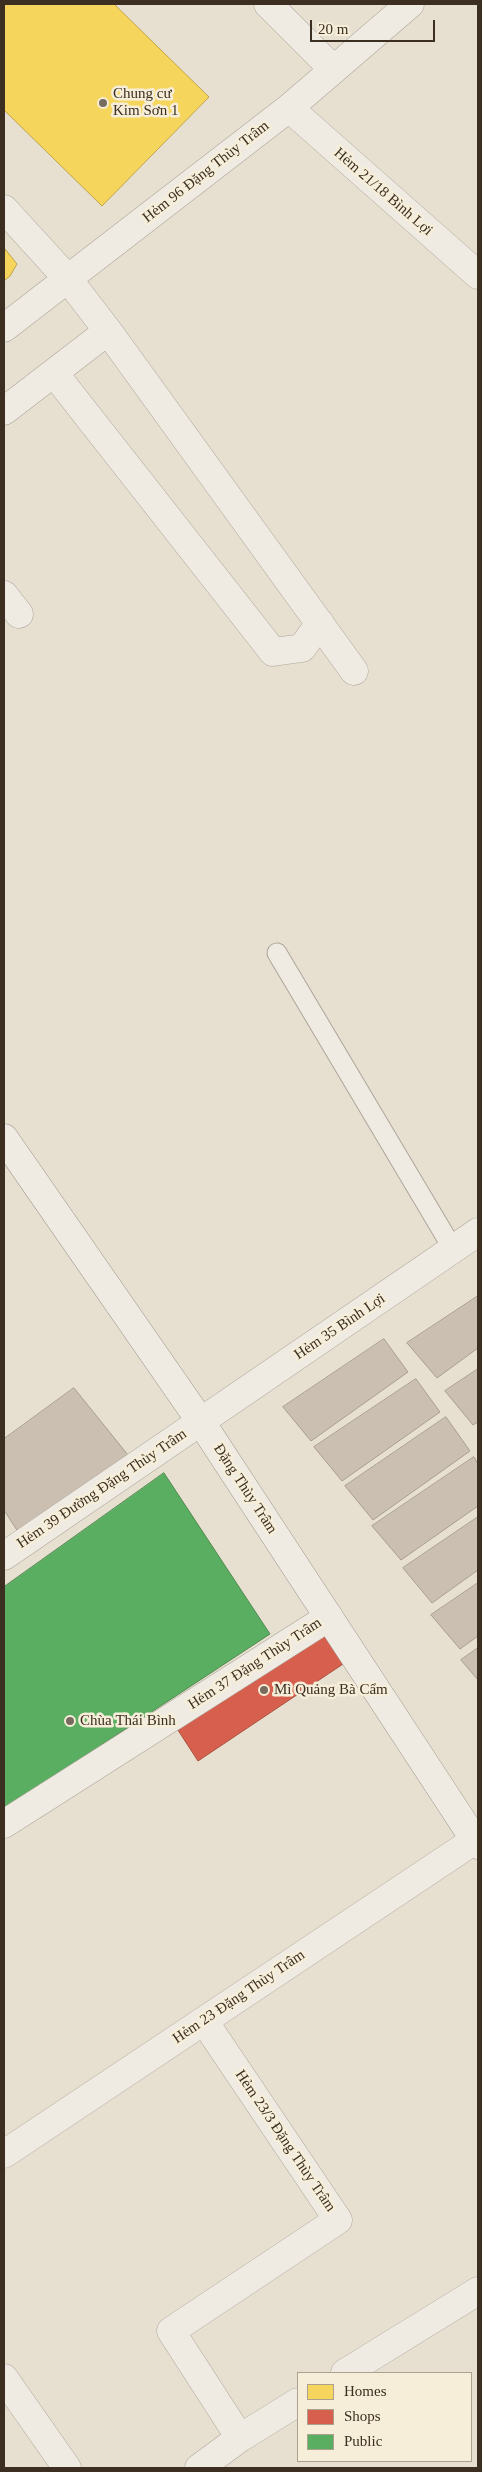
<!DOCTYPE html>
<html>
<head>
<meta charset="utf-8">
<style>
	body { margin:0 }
	#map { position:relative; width:482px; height:2472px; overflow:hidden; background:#e7e0d1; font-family:"Times New Roman",serif }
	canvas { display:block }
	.frame { position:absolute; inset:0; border:5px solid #3c2e21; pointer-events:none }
	.legend { position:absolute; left:297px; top:2372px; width:175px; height:90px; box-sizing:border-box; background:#f6eed9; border:1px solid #aca18f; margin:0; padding:6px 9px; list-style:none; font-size:15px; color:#3c2e21 }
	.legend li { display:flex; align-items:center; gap:10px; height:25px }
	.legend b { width:25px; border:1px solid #aca18f }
	.scale { position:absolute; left:310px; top:20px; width:125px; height:22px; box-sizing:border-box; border:2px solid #3c2e21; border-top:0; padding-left:6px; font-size:15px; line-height:18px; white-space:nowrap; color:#3c2e21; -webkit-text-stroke:4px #f6eed9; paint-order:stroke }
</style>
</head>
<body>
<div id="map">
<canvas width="482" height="2472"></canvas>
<div class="frame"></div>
<ul class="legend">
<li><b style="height:14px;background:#f6d55c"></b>Homes</li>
<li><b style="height:14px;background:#d6604d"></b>Shops</li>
<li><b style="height:14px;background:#5aae61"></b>Public</li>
</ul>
<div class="scale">20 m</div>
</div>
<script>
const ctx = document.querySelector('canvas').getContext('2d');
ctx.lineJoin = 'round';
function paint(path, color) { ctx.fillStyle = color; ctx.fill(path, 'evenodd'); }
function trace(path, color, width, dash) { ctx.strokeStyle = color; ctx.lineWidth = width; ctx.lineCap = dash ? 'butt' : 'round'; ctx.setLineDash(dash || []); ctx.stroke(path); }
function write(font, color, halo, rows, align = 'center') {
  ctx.font = font + ' "Times New Roman",serif'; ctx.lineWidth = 5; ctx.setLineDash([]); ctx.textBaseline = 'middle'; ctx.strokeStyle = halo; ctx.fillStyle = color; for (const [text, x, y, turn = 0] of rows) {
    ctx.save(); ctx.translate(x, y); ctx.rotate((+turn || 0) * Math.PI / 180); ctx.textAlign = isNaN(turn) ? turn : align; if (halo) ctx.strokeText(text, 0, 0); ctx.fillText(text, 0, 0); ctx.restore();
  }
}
const homes = new Path2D(`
	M4,4H114L209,97L102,206L4,110Z
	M5,249L17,264L10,276L4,281Z`);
paint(homes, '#f6d55c');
trace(homes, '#bea34a', 1);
const shops = new Path2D(`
	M329,1617L355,1656L198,1761L174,1724Z`);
paint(shops, '#d6604d');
trace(shops, '#a85140', 1);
const public = new Path2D(`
	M164,1473L270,1634L4,1809V1587Z`);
paint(public, '#5aae61');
trace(public, '#51884e', 1);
const building = new Path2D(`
	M478,1296V1348L437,1378L407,1343Z
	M384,1339L408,1372L311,1441L283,1407Z
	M478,1369V1422L473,1425L445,1391Z
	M416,1379L440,1412L342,1481L314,1447Z
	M74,1388L128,1455L20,1535L4,1510V1439Z
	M446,1417L470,1451L373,1520L345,1486Z
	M474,1457L478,1464V1506L401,1560L372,1526Z
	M478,1517V1570L432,1603L403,1568Z
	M478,1583V1636L460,1649L431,1615Z
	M478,1648V1680L461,1660Z`);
paint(building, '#cbbfb2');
trace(building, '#a89c90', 1);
const service = new Path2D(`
	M277,953L453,1249`);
const minor = new Path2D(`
	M268,4L333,69
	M289,108L478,275
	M4,209L68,279L108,331L354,671
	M4,328L289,108L410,4
	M54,373L273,652L302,648L320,623
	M4,411L108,331
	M4,595L19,614
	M4,1556L478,1232
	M4,1824L329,1617
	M204,2021L338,2220L171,2331L240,2438
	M4,2154L475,1840
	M345,2373L478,2291
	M4,2378L67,2468
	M199,2468L240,2438L298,2402`);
const secondary = new Path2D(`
	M4,1138L201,1422L478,1845`);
trace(service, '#ada599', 21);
trace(minor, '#ada599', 29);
trace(secondary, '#9c958a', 29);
trace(service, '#efebe3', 19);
trace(minor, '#efebe3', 28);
trace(secondary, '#efebe3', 28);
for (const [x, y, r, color] of [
	[103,103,5,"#786c5f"],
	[264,1690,5,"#786c5f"],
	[70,1721,5,"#786c5f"]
]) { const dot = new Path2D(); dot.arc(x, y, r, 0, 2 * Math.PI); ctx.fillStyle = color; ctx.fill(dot); trace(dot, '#f6eed9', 2); }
write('15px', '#3c2e21', '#f6eed9', [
	["Chung cư",113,94],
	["Kim Sơn 1",113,111],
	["Mì Quảng Bà Cẩm",274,1690],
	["Chùa Thái Bình",80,1721]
], 'left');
write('15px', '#3c2e21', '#f6eed9', [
	["Hẻm 96 Đặng Thùy Trâm",206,172,-38],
	["Hẻm 21/18 Bình Lợi",383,192,41],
	["Hẻm 35 Bình Lợi",340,1327,-34],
	["Hẻm 39 Đường Đặng Thùy Trâm",102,1489,-34],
	["Đặng Thùy Trâm",245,1489,57],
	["Hẻm 37 Đặng Thùy Trâm",255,1664,-33],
	["Hẻm 23 Đặng Thùy Trâm",239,1997,-34],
	["Hẻm 23/3 Đặng Thùy Trâm",285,2141,56]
]);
</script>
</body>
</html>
